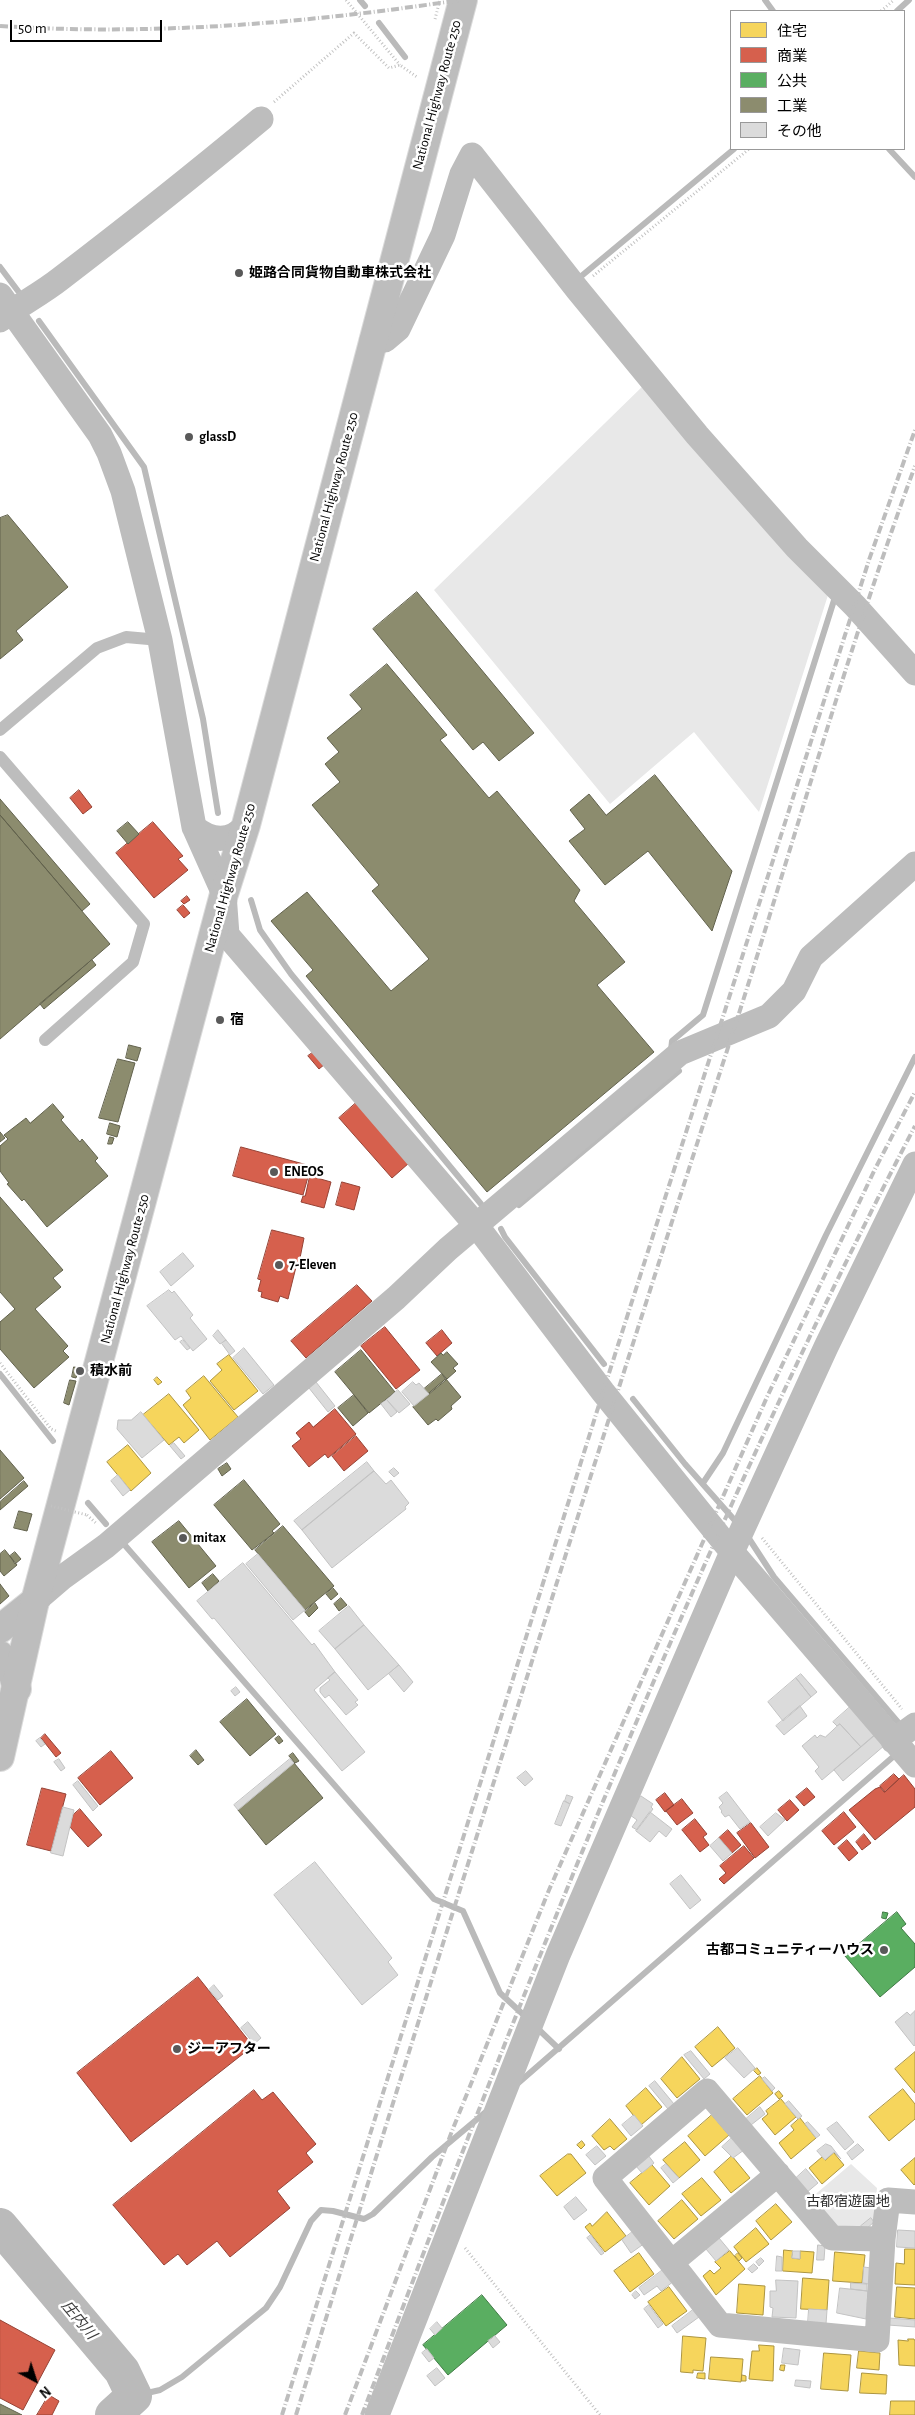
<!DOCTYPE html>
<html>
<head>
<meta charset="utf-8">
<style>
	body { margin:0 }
	#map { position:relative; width:915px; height:2415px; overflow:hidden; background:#fff; font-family:"Alegreya Sans","Noto Sans JP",sans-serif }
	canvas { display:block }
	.legend { position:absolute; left:730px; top:10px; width:175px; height:140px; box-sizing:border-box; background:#fff; border:1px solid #999; margin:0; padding:6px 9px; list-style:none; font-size:15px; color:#000 }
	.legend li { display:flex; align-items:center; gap:10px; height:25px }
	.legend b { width:25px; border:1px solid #999 }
	.north { position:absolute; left:10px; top:2355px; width:50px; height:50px; -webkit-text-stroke:4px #fff; paint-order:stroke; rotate:140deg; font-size:14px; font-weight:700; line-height:20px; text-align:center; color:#000 }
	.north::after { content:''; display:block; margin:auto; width:18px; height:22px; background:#000; clip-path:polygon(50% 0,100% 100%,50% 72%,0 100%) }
	.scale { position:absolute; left:10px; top:20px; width:152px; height:22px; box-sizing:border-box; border:2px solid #000; border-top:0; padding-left:6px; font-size:15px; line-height:18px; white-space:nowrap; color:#000; -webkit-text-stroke:4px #fff; paint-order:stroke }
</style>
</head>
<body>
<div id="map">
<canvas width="915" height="2415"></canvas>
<ul class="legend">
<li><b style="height:14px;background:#f6d55c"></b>住宅</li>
<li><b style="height:14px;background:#d6604d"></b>商業</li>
<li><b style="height:14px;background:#5aae61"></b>公共</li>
<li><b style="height:14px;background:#8c8c6e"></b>工業</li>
<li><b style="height:14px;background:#dbdbdb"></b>その他</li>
</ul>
<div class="north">N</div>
<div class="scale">50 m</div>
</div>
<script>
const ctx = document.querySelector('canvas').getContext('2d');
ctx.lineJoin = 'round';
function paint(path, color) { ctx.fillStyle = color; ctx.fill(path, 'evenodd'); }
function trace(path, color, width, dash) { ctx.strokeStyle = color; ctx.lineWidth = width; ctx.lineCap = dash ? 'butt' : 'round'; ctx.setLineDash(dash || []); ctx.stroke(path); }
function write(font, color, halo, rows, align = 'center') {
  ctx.font = font + ' "Alegreya Sans","Noto Sans JP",sans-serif'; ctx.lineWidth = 5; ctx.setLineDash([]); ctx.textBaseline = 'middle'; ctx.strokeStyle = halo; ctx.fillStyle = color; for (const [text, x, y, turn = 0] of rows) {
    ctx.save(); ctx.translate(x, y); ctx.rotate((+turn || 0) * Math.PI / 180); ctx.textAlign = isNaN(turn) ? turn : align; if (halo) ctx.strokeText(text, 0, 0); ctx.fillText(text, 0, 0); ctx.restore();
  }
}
paint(new Path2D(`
	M647,382L829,592L759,812L694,732L610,804L434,590Z
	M851,2164L877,2188L874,2220L863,2230C829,2229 831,2223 811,2198Z`), '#e8e8e8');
const homes = new Path2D(`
	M229,1355L258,1391L234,1410L210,1381L222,1370L217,1364Z
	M204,1376L238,1417L210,1440L183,1405L191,1398L186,1391Z
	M157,1377L162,1382L158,1385L154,1380Z
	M169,1394L199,1430L184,1443L179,1437L169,1445L143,1415Z
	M128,1445L151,1473L131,1491L107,1462Z
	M718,2027L735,2048L712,2067L695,2047Z
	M915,2052V2093L895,2069Z
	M682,2057L700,2079L677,2098L661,2079Z
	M757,2068L761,2073L758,2075L754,2071Z
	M760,2076L773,2093L747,2115L733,2099Z
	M646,2088L662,2107L641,2125L626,2106Z
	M903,2089L915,2104V2119L889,2141L869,2117Z
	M779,2091L783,2096L779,2099L775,2094Z
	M781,2099L796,2117L775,2135L762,2119L768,2114L766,2111Z
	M712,2115L729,2135L705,2156L688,2136Z
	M800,2118L816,2138L791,2159L779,2143L794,2130L791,2126Z
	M610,2119L627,2139L614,2150L610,2146L604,2150L592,2136Z
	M582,2141L585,2145L581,2149L577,2145Z
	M685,2142L700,2160L679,2178L663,2160Z
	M834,2153L844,2165L822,2184L809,2168L822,2157L825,2160Z
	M568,2154H571L586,2173L557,2196L540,2176Z
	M732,2156L750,2178L731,2193L714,2172Z
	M915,2158V2184L914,2185L901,2170Z
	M652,2165L670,2186L649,2205L630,2183Z
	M702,2178L721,2200L701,2216L682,2194Z
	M682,2200L698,2219L674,2239L658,2221Z
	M776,2204L792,2222L771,2240L756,2221Z
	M607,2212L626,2236L605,2252L585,2227L590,2223L592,2226Z
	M756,2228L769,2244L746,2262L734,2247Z
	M905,2249H915V2285L895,2284L896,2263L904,2264Z
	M784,2250L793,2251L792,2258L800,2259V2251L814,2252L812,2273L783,2271Z
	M730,2251L745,2269L716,2295L703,2276L710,2270L714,2274L721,2268L715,2262Z
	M835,2252L865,2255L862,2283L833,2281Z
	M639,2253L654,2274L630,2292L614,2271Z
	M738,2253L742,2258L739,2261L735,2256Z
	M803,2278L829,2280L827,2310L801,2309Z
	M739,2284L765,2286L763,2315L737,2313Z
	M669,2287L687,2311L666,2326L648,2302Z
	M897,2287L915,2288V2319L895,2317Z
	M683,2336L706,2338L703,2371L693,2370V2373L681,2372Z
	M908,2339H914L915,2341V2366L899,2365L898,2340L908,2341Z
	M759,2345L774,2346L773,2381L749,2379L752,2351H759Z
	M859,2351L880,2353L879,2370L857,2368Z
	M824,2353L851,2355L848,2391L821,2389Z
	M711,2357L743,2359L741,2382L709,2379Z
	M781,2365H785L784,2371L780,2370Z
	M698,2373H705V2379L697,2378Z
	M862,2373L887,2375L886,2394L860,2393Z
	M742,2375L746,2376V2381H742Z
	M891,2401H915V2415H890Z`);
paint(homes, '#f6d55c');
trace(homes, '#ac9540', 1);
const shops = new Path2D(`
	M79,790L92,807L83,814L70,798Z
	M153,822L183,856L178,859L188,870L154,898L116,853Z
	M187,896L190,900L184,904L181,901Z
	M183,905L190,913L184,918L177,910Z
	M315,1051L325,1064L319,1069L308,1056Z
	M356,1103L409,1163L392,1178L339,1118Z
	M241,1147L311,1166L303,1195L233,1176Z
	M310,1176L331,1182L324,1208L301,1202L303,1196H305Z
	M342,1182L360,1187L354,1210L336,1205Z
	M272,1230L304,1238L299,1263H297L288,1299L280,1296L278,1302L261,1297L262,1292L258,1291L261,1280L258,1279Z
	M357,1285L372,1301L306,1358L291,1341Z
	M385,1327L420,1370L396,1389L361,1346Z
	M442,1330L452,1343L437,1356L426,1343Z
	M335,1409L356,1434L328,1458L325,1454L309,1467L292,1446L301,1439L296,1433L309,1422L313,1427Z
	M356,1436L368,1451L344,1471L332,1456Z
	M45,1734L61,1753L56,1757L41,1738Z
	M111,1751L133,1778L100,1805L78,1778Z
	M894,1774L899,1779L885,1792L880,1786Z
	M904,1775L915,1789V1807L875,1840L849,1810L875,1789L880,1787L884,1792Z
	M42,1788L66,1794L51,1851L27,1845Z
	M807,1788L815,1797L804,1806L796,1797Z
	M665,1793L674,1805L665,1812L656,1800Z
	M682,1799L693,1813L677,1825L666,1811Z
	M790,1800L799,1810L787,1821L778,1810Z
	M80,1809L102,1835L88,1847L70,1827L73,1815Z
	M844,1812L856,1827L834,1845L822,1831Z
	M695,1819L707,1834L703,1837L709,1845L700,1852L682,1830Z
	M751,1823L769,1847L755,1858L737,1833Z
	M728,1830L741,1845L732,1853L719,1838Z
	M864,1834L871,1843L862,1850L856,1842Z
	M847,1840L858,1853L849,1861L838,1848Z
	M744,1846L754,1858L724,1884L719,1879L726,1873L720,1866Z
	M198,1977L253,2046L131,2142L77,2073Z
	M254,2090L262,2100L273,2092L316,2144L306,2153L313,2162L277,2191L290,2208L230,2257L217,2241L187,2265L178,2254L164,2265L113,2205Z
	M0,2320L55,2350L23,2410L0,2398Z
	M49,2395L59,2401L52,2415H37Z`);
paint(shops, '#d6604d');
trace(shops, '#964336', 1);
const public = new Path2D(`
	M883,1912L888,1913L886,1919L882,1918Z
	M897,1912L906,1924L901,1928L915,1944V1967L880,1997L845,1956Z
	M482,2295L507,2325L448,2375L423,2345Z`);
paint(public, '#5aae61');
trace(public, '#3f7a44', 1);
const industry = new Path2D(`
	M8,515L68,587L16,631L23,640L0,659V518Z
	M417,592L534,733L499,761L483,742L473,750L373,629Z
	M387,664L447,735L440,740L489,798L497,791L580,890L574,901L625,962L597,985L654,1052L487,1192L306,976L313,970L271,921L307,892L391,991L429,959L372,891L379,885L312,805L340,782L325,764L339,752L327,738L362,709L350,695Z
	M655,775L732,871L712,931L648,851L605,885L569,841L585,829L570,810L589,794L606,815Z
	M0,799L90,904L82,911L0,815Z
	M0,815L110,944L0,1039Z
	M128,822L139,834L128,844L117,831Z
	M92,960L96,965L44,1009L40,1004Z
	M129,1045L141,1048L137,1061L126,1058Z
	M118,1059L135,1063L118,1122L99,1118Z
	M53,1104L64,1117L61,1120L80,1142L82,1139L98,1158L95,1161L108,1176L47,1227L24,1199L22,1201L7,1184L9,1183L0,1171V1146L8,1139L4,1135L26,1118L30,1123Z
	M110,1123L120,1126L117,1137L107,1134Z
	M0,1132L5,1138L0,1142Z
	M110,1137L114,1138L112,1144H108Z
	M0,1197L63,1270L53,1278L61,1287L35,1309L68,1346L63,1351L69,1357L34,1388L0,1349V1322L15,1309L0,1292Z
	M361,1350L395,1392L369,1413L335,1372Z
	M447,1352L458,1364L453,1368L456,1371L447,1379L431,1362L441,1353L443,1355Z
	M74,1367L79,1368L76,1378L72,1377Z
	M442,1374L446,1380L429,1394L424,1389Z
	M446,1379L461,1397L451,1406L452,1409L438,1421L436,1419L428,1425L413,1407Z
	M70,1380L76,1381L69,1405L64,1403Z
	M354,1395L368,1413L353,1426L338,1408Z
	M0,1450L24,1478L0,1499Z
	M227,1463L231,1469L222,1476L218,1469Z
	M244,1480L280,1524L272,1531L274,1533L252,1550L214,1505Z
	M24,1481L28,1486L0,1510V1502Z
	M19,1511L32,1514L27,1531L14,1528Z
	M179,1521L216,1566L189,1588L152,1542Z
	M283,1526L334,1586L305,1610L255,1550Z
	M5,1550L17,1565L4,1576L0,1571V1554Z
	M15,1552L21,1559L15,1564L10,1556Z
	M213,1574L219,1581L208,1591L202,1583Z
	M0,1584L9,1596L0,1604Z
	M333,1588L338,1594L331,1600L326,1594Z
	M341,1598L347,1605L339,1611L334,1604Z
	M315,1603L318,1608L309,1617L305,1612Z
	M247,1699L276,1734L250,1756L220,1722Z
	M279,1736L283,1741L279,1744L275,1739Z
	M196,1750L204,1760L198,1765L190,1756Z
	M293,1753L299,1761L295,1763L289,1756Z
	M294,1763L323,1798L266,1845L238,1810Z
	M0,2404L22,2415H0Z`);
paint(industry, '#8c8c6e');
trace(industry, '#62624d', 1);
trace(new Path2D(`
	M360,0L365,6
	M765,0L773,11
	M897,11L909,0
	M379,23L405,57
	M889,149L915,177
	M0,267L18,291
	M576,274L579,278L734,149
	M39,321L144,467L203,719L218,813
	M251,900L260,930L291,974L481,1204
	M671,1050L672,1041L703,1015L836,594
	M519,1205L679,1071
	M501,1229L505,1237L604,1364
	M0,1374L53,1441
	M633,1399L685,1464L738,1524
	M703,1483L723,1453L826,1235L915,1057
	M88,1503L106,1524
	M746,1534L774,1577L903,1728
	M122,1542L434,1899L463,1911L500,1993L528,2019
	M535,2026L559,2049
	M516,2085L894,1756
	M134,2396L160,2390L182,2377L266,2308L280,2287L311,2221L321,2210L333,2211L364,2219L373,2214L432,2157L488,2110`), '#bababa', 6);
trace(new Path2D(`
	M0,2226L122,2371L134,2396L113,2415`), '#bababa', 36);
const building = new Path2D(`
	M183,1253L194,1266L171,1286L160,1272Z
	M169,1290L172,1293L174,1291L193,1315L190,1318L207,1339L193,1351L181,1336L175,1340L147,1306Z
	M218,1330L226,1340L220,1344L213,1336Z
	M183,1340L190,1348L187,1350L180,1342Z
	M226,1340L235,1351L230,1355L222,1344Z
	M244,1348L274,1385L263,1394L233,1358Z
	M316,1382L335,1406L328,1412L309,1388Z
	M413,1382L416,1385L419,1383L429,1394L414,1406L402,1392Z
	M398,1390L410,1404L399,1413L387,1400Z
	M387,1400L397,1412L391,1417L381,1404Z
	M141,1412L164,1440L142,1458L117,1429L118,1420H131Z
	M174,1443L185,1456L181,1459L170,1446Z
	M367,1462L374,1471L302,1530L294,1521Z
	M394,1468L399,1473L394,1477L389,1472Z
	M374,1471L386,1484L391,1480L409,1503L405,1507L406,1509L332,1568L302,1530Z
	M118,1475L130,1490L123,1496L111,1481Z
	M258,1554L305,1610L293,1620L246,1564Z
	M243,1563L312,1645L314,1643L335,1672L314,1690L365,1752L342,1771L214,1618L212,1619L197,1601Z
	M349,1606L364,1625L335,1649L319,1631Z
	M364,1625L399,1665L368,1690L335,1649Z
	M399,1665L413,1682L404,1692L389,1674Z
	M335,1672L358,1700L355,1702L358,1705L346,1715L329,1695L325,1698L320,1692V1688L330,1680L328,1678Z
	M801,1674L817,1692L811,1697L796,1678Z
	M796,1678L811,1697L783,1721L768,1702Z
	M236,1687L240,1692L235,1696L231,1691Z
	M800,1706L807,1716L784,1735L776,1726Z
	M850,1707L875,1735L861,1747L840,1724L837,1726L833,1722Z
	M840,1724L861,1747L822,1780L815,1771L819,1767L802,1746L815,1735L817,1738L820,1735L825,1737Z
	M875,1735L885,1745L843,1781L834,1770Z
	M40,1738L45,1744L41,1747L36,1741Z
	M59,1759L65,1768L61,1771L54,1762Z
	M290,1759L294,1763L238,1810L234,1805Z
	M526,1771L533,1779L525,1786L517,1778Z
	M78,1781L98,1806L93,1811L73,1785Z
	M727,1792L750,1822L740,1829L729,1815L725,1817L721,1812L722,1811L719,1807L723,1803L719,1798Z
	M567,1795L573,1797L570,1804L565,1801Z
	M641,1796L653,1804L651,1807L653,1809L637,1830L632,1827L637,1820L630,1815Z
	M564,1801L570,1804L561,1826L555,1824Z
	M63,1807L74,1810L63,1856L51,1853Z
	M650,1812L672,1829L666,1837L659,1831L650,1842L636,1831Z
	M776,1813L785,1820L768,1836L760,1827Z
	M719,1838L732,1853L723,1861L710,1846Z
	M315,1862L392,1958L388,1962L398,1975L362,2005L274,1895Z
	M681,1875L701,1900L690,1909L670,1884Z
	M214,1985L223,1996L218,2000L209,1990Z
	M915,2011V2045L914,2046L895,2022L907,2012L910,2015Z
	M248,2022L261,2038L254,2044L241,2028Z
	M738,2048L755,2068L744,2078L725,2058Z
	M691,2051L710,2074L704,2079L684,2055Z
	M765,2077L775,2088L772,2091L762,2079Z
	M655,2081L674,2104L668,2109L649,2086Z
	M789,2101L802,2116L798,2119L785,2104Z
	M760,2107L765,2114L751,2125L746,2119Z
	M634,2115L643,2126L631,2136L622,2125Z
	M808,2122L820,2135L816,2138L805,2124Z
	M837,2122L854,2142L845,2150L827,2129Z
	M733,2137L744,2150L733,2158L722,2147Z
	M826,2144L831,2146L841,2159L834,2152L825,2160L817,2151Z
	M858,2144L864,2150L852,2160L847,2153Z
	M597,2146L606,2156L595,2165L586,2155Z
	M648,2155L654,2163L642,2173L635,2165Z
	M666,2164L679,2178L673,2183L661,2168Z
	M806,2169L818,2183L806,2193L795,2179Z
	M576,2197L587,2210L574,2220L564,2207Z
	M871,2218L874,2222L865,2230L861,2226Z
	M635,2230L645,2243L631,2253L622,2240Z
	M898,2230L915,2231V2248L897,2247Z
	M591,2235L604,2253L601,2255L587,2238Z
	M719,2238L729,2250L716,2261L706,2249Z
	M818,2245L825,2246L824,2260H817Z
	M793,2251H800V2259L792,2258Z
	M777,2256L782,2257V2271H776Z
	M761,2258L764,2261L759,2266L756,2262Z
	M754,2264L758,2268L752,2273L748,2269Z
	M864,2267L871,2268L869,2284L863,2283Z
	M664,2269L674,2281L661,2291L657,2286L644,2295L639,2288Z
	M776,2280L798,2281L796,2318L772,2317L773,2308L770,2307V2291H776Z
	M851,2283L867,2284V2291L851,2289Z
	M840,2288L868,2291L866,2319L837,2313Z
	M636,2291L640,2295L635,2299L632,2295Z
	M649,2305L663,2324L658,2328L644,2309Z
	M809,2309L827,2310L826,2324L808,2323Z
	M693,2310L699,2317L677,2333L672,2326Z
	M889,2318L915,2320V2327L888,2325Z
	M437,2322L442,2328L435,2335L430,2329Z
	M495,2336L500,2342L493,2348L488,2341Z
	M784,2348L800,2350L798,2365L782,2363Z
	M427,2349L434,2358L429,2362L422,2353Z
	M437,2368L445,2378L435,2386L427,2376Z
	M796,2380L811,2381L810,2388L795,2386Z`);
paint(building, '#dbdbdb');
trace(building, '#c3c3c3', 1);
const primary = new Path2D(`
	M0,1629L35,1601
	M0,1655L11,1668L17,1689`);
const highway = new Path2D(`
	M0,1757L35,1601L224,894L246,825L463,0`);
trace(primary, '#dbdbdb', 30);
trace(highway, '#dbdbdb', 30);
trace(new Path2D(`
	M346,0L400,65
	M881,11L894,0
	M274,102L354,33L389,68L400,65L417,77
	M593,276L749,149
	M0,1363L51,1429L56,1431
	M87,1515L97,1524
	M762,1538L902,1709
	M465,2248L600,2415`), '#c2c2c2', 3, [1, 2.5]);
trace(new Path2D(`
	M0,730L97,648L126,637L160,640
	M0,757L144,924L133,962L45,1040`), '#bdbdbd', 12);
trace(new Path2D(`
	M0,295L100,435L109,453L123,491L160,640L194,827L224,894L227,935L476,1225L603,1392L732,1552L915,1765
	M0,320C19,305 41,294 60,279C128,227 195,174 261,119
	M372,340H385L398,329L443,235L462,174L472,155L577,289L697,435L797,548L855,606L915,673
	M194,827C212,842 231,843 246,825
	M35,1601L63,1577L106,1546L396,1298L448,1249L680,1053L769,1016L794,991L811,957L915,864
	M893,1741L915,1725
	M883,2239L832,2238L707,2091L605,2178L720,2325L877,2340L883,2239L888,2200L915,2202
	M672,2262L778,2174
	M377,2415L558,1955L732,1552L826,1347L915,1164`), '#bdbdbd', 25);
trace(primary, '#bdbdbd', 28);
trace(highway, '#bdbdbd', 28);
trace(new Path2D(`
	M0,26C153,36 308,23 460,0
	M282,2415L603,1392L869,560L915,430
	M296,2415C436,1963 578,1513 723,1063C788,864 843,662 915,466
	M345,2415L452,2131L549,1890L767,1397L875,1169L915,1092
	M362,2415C527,1978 699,1541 915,1126`), '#bdbdbd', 4, [8, 2.5, 1, 2.5]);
trace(new Path2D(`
	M435,19L440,0
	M51,1506L87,1515`), '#c2c2c2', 3, [1, 2.5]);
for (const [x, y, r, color] of [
	[239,273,5,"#595959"],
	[189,437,5,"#595959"],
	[220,1020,5,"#595959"],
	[274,1172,5,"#595959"],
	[279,1265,5,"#595959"],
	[80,1371,5,"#595959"],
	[183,1538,5,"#595959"],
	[884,1950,5,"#595959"],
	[177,2049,5,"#595959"]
]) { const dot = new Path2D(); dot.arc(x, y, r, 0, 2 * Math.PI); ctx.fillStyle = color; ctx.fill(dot); trace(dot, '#fff', 2); }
write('14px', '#000', '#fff', [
	["National Highway Route 250",437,95,-75],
	["National Highway Route 250",334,487,-75],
	["National Highway Route 250",230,878,-74],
	["National Highway Route 250",125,1269,-75]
]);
write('bold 14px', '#000', '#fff', [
	["姫路合同貨物自動車株式会社",249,273],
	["glassD",199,437],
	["宿",230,1020],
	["ENEOS",284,1172],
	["7-Eleven",289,1265],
	["積水前",90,1371],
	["mitax",193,1538],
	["古都コミュニティーハウス",874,1950,"right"],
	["ジーアフター",187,2049]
], 'left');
write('14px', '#2c2c2c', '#fff', [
	["古都宿遊園地",848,2202]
]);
write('italic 15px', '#3d3d3d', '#fff', [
	["庄内川",79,2320,50]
]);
</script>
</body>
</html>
